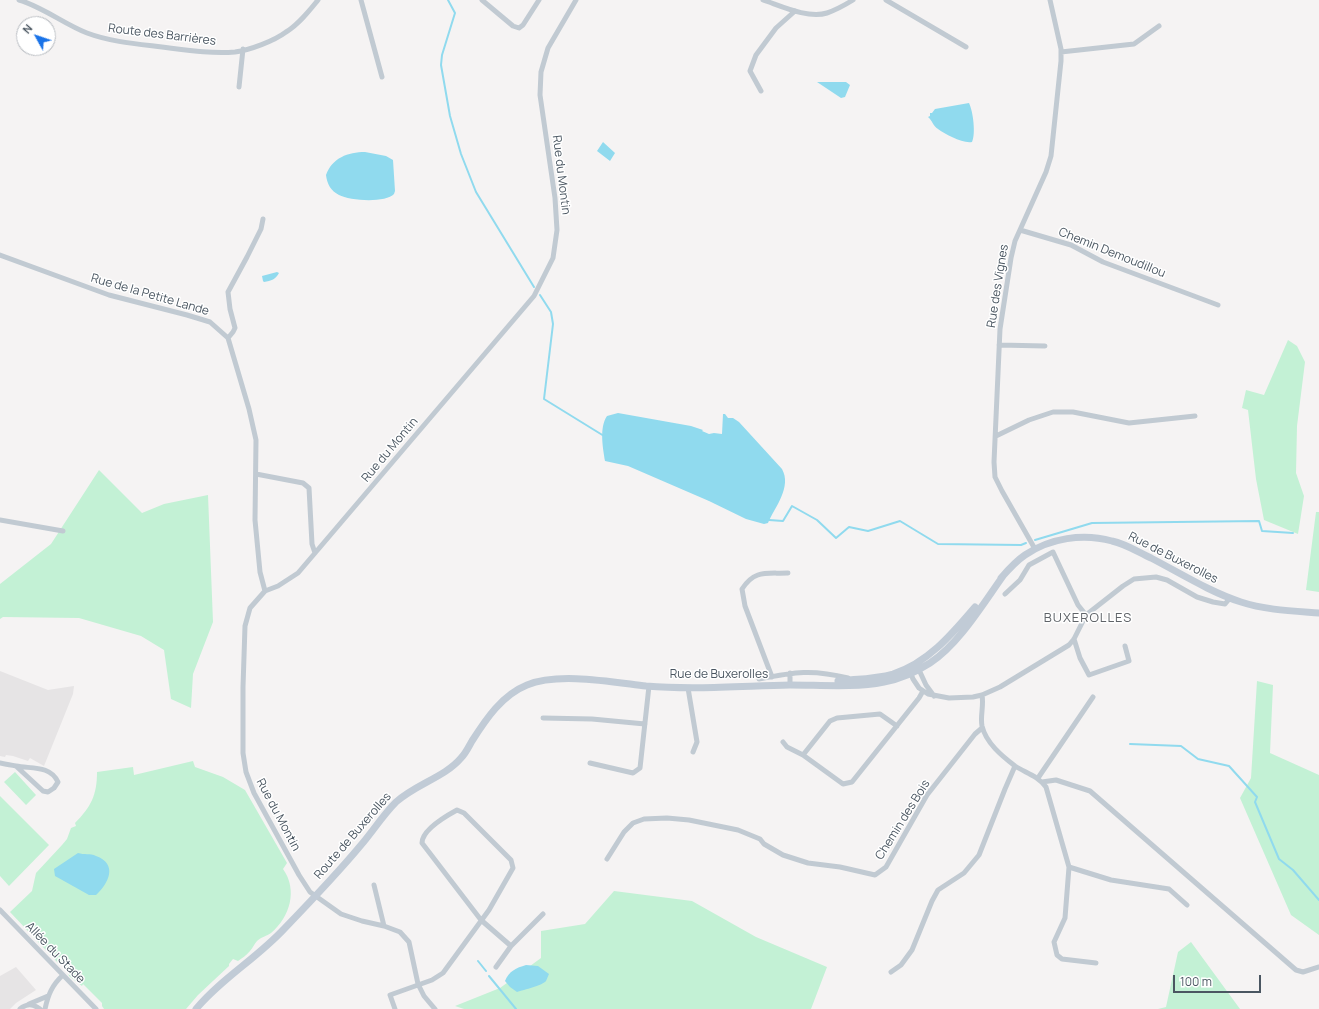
<!DOCTYPE html>
<html>
<head>
<meta charset="utf-8">
<style>
	body { margin:0 }
	#map { position:relative; width:1319px; height:1009px; overflow:hidden; background:#f5f3f3; font-family:Manrope,sans-serif }
	canvas { display:block }
	.north { position:absolute; left:16px; top:16px; width:40px; height:40px; box-sizing:border-box; background:#fff; border:1px solid #b7bbc0; border-radius:50%; rotate:310deg; font-size:11px; font-weight:700; line-height:16px; text-align:center; color:#4a5661 }
	.north::after { content:''; display:block; margin:auto; width:14px; height:18px; background:#1a73e8; clip-path:polygon(50% 0,100% 100%,50% 72%,0 100%) }
	.scale { position:absolute; left:1173px; top:975px; width:88px; height:18px; box-sizing:border-box; border:2px solid #4a5661; border-top:0; padding-left:5px; font-size:12px; line-height:14px; white-space:nowrap; color:#4a5661; -webkit-text-stroke:3px #fff; paint-order:stroke }
</style>
</head>
<body>
<div id="map">
<canvas width="1319" height="1009"></canvas>
<div class="north">N</div>
<div class="scale">100 m</div>
</div>
<script>
const ctx = document.querySelector('canvas').getContext('2d');
ctx.lineJoin = 'round';
function paint(path, color) { ctx.fillStyle = color; ctx.fill(path, 'evenodd'); }
function trace(path, color, width, dash) { ctx.strokeStyle = color; ctx.lineWidth = width; ctx.lineCap = dash ? 'butt' : 'round'; ctx.setLineDash(dash || []); ctx.stroke(path); }
function write(font, color, halo, rows, align = 'center') {
  ctx.font = font + ' Manrope,sans-serif'; ctx.lineWidth = 3; ctx.setLineDash([]); ctx.textBaseline = 'middle'; ctx.strokeStyle = halo; ctx.fillStyle = color; for (const [text, x, y, turn = 0] of rows) {
    ctx.save(); ctx.translate(x, y); ctx.rotate((+turn || 0) * Math.PI / 180); ctx.textAlign = isNaN(turn) ? turn : align; if (halo) ctx.strokeText(text, 0, 0); ctx.fillText(text, 0, 0); ctx.restore();
  }
}
paint(new Path2D(`
	M0,671L48,690L74,686L73,694L44,766L30,758L28,761L13,756L6,755L5,757L0,756Z
	M16,967L36,990L16,1003L10,1009H0V976Z`), '#e6e4e5');
paint(new Path2D(`
	M1288,340L1297,346L1305,362L1297,426L1296,473L1304,496L1298,534L1264,520L1256,479L1248,410L1242,408L1246,390L1264,395Z
	M99,470L142,513L164,504L208,495L213,622L193,674L191,708L171,699L164,650L141,636L79,618L3,617L0,619V584L51,544Z
	M1316,512H1319V592L1306,590Z
	M1257,681L1273,685L1270,753L1319,775V935L1291,915L1240,798L1251,778Z
	M193,761L195,767L223,777L245,790L287,863L283,869C298,890 290,917 271,933C267,936 261,937 257,941C254,944 253,948 250,951C247,955 242,958 238,961L233,959L229,964V966L198,995L186,1009H104L102,1006V1003L83,984L82,986L69,976L65,959L59,964L10,912L32,891L36,873L62,845L67,839L71,828L76,826L75,823C91,807 97,795 97,772L133,767L134,775Z
	M15,772L36,795L26,805L4,782Z
	M0,796L49,845L9,886L0,876Z
	M614,891L692,901L756,937L827,967L811,1009H464L455,1006L500,988L541,958V931L585,924Z
	M1191,942L1240,1009H1158L1166,1007L1178,952Z`), '#c3f1d5');
paint(new Path2D(`
	M817,82H846L850,85L845,97L841,98Z
	M969,103C973,111 976,134 972,142C963,144 945,134 938,129C933,126 932,120 928,117L930,116V113H932L935,109Z
	M603,142L615,153L610,161L597,151Z
	M365,152L386,156L393,160L395,191L394,194C386,203 350,201 339,195C331,191 327,184 326,175C332,158 348,152 365,152Z
	M277,272L279,273C276,279 271,281 264,282L263,281L262,276Z
	M618,413L691,426L703,430L702,431L709,434L714,433L722,434L723,414H725L728,418H733L739,422L782,469C792,487 775,507 768,523L764,524L746,519L709,501L628,466L605,461C603,448 599,428 607,416Z
	M78,853C84,855 90,853 96,856C118,864 109,883 96,895H89L55,876L54,869Z
	M526,965L538,966L549,974C548,976 547,979 546,981C543,985 524,990 517,992L510,987L505,981C509,971 516,968 526,965Z`), '#90daee');
trace(new Path2D(`
	M448,0L455,13L442,55L441,65L450,116L461,154L476,192L534,287
	M540,295L551,312L553,324L544,399L604,436
	M769,520L783,521L792,506L817,520L836,538L849,527L868,531L900,521L938,544L1021,545L1026,543
	M1035,540L1092,523L1259,521L1262,531L1293,533
	M1130,744L1181,746L1198,759L1229,766L1257,797L1255,802L1279,859L1293,870L1319,900
	M478,961L486,971
	M489,976L516,1009`), '#90daee', 2);
trace(new Path2D(`
	M19,0C43,7 64,24 87,33C111,42 137,44 162,47C186,50 211,54 235,52C250,50 274,41 286,32C299,24 309,11 318,0
	M361,0L382,77
	M482,0L513,26L519,28L523,25L539,0
	M763,0C781,6 808,19 827,13C836,10 845,5 853,0
	M886,0L966,47
	M1061,52L1134,44L1159,26
	M239,87L243,49
	M761,91L750,71L756,55L776,28L795,11
	M1020,230L1071,245L1103,262L1218,305
	M0,255L109,295L187,315L210,322L228,338L249,409L256,440L255,520L260,572L265,591
	M228,338L233,332L235,328L230,309L228,292L247,257L261,229L263,219
	M999,345L1045,346
	M996,436L1029,420L1053,412H1073L1129,423L1195,416
	M256,474L303,483L309,488L312,544L315,553
	M0,520L63,531
	M1035,549L1002,491L995,477L994,462L1000,329L1011,258L1015,241L1046,172L1051,156L1061,61V49L1050,0
	M1005,594L1020,580L1029,565L1053,552L1078,605L1086,615
	M1074,639L1080,658L1089,675L1129,661L1125,646
	M916,669L920,672L926,685L934,696
	M911,671V674L913,679L919,688L928,694L949,698L973,697L982,695L1000,687L1069,645L1074,639L1086,615L1123,586L1134,579L1156,577L1167,580L1197,597L1213,602L1225,604L1230,598
	M772,677L745,606L742,589C755,569 767,574 788,573
	M759,679C795,672 812,669 848,678
	M790,685V673
	M688,688L697,742L693,752
	M982,695C984,706 980,716 982,726C986,743 1002,756 1015,766C1026,773 1038,776 1046,787L1069,867L1065,918L1054,942L1057,955L1062,959L1096,963
	M543,718L592,719L645,724
	M897,726L880,714L837,718L830,721L803,755L843,784L852,782L919,698L923,691
	M783,742L787,747L803,755
	M0,763C5,764 10,765 16,766C31,769 50,765 58,782L54,788L48,792L43,791L17,767
	M590,763L633,773L640,768L649,686
	M1038,778L1093,697
	M1042,782L1056,780L1090,791L1296,970L1303,972L1319,967
	M607,859L624,832L633,823L644,819L667,818L689,820L738,830L760,839L764,844L783,855L808,863L840,867L875,875L886,867L927,795L975,734L982,728
	M1069,867L1111,880L1169,889L1187,905
	M374,885L384,926
	M0,910L96,1009
	M496,967L511,946L543,914
	M891,972L901,965L912,950L932,901L938,890L964,873L979,855L1005,789L1015,766
	M29,1004L48,996
	M20,1009C27,1003 33,1004 40,1009
	M45,1009C48,995 52,985 63,975
	M395,1009L390,995L432,980L443,973L489,910L513,868L511,860L464,813L457,810C446,816 422,830 422,843L481,920L511,946
	M435,1009L424,996L418,984L409,942L400,932L384,926L362,921L341,914L310,892L299,875L254,793L246,772L243,753V687L245,626L250,608L265,591L278,586L298,573L534,296L553,258L557,230L555,198L540,95L541,72L548,48L576,0`), '#c1cad2', 5);
trace(new Path2D(`
	M1001,578C1008,570 1016,561 1025,555C1050,538 1083,533 1112,541C1126,544 1138,552 1151,558C1180,573 1210,592 1241,602C1265,610 1293,611 1319,613
	M838,681C856,679 875,679 893,674C928,663 952,634 975,607
	M196,1009C222,978 256,959 284,929C310,902 337,874 361,845C373,831 383,815 396,802C416,784 445,777 461,758C466,753 469,746 472,741C486,719 502,695 527,685C558,672 612,682 646,686C694,690 742,686 790,685C821,685 854,688 884,682C900,679 916,672 930,663C959,644 983,604 1003,576`), '#c1cbd6', 7);
write('12px', '#4a5661', '#fff', [
	["Route des Barrières",162,35,7],
	["Rue du Montin",561,175,83],
	["Chemin Demoudillou",1112,253,22],
	["Rue des Vignes",998,286,-81],
	["Rue de la Petite Lande",150,295,16],
	["Rue du Montin",390,450,-50],
	["Rue de Buxerolles",1173,558,27],
	["Rue de Buxerolles",719,675],
	["Rue du Montin",278,815,62],
	["Chemin des Bois",903,820,-58],
	["Route de Buxerolles",353,836,-49],
	["Allée du Stade",55,953,46]
]);
ctx.letterSpacing = '1px';
write('13px', '#5f6368', '#fff', [
	["BUXEROLLES",1088,618]
]);
ctx.letterSpacing = '0px';
</script>
</body>
</html>
